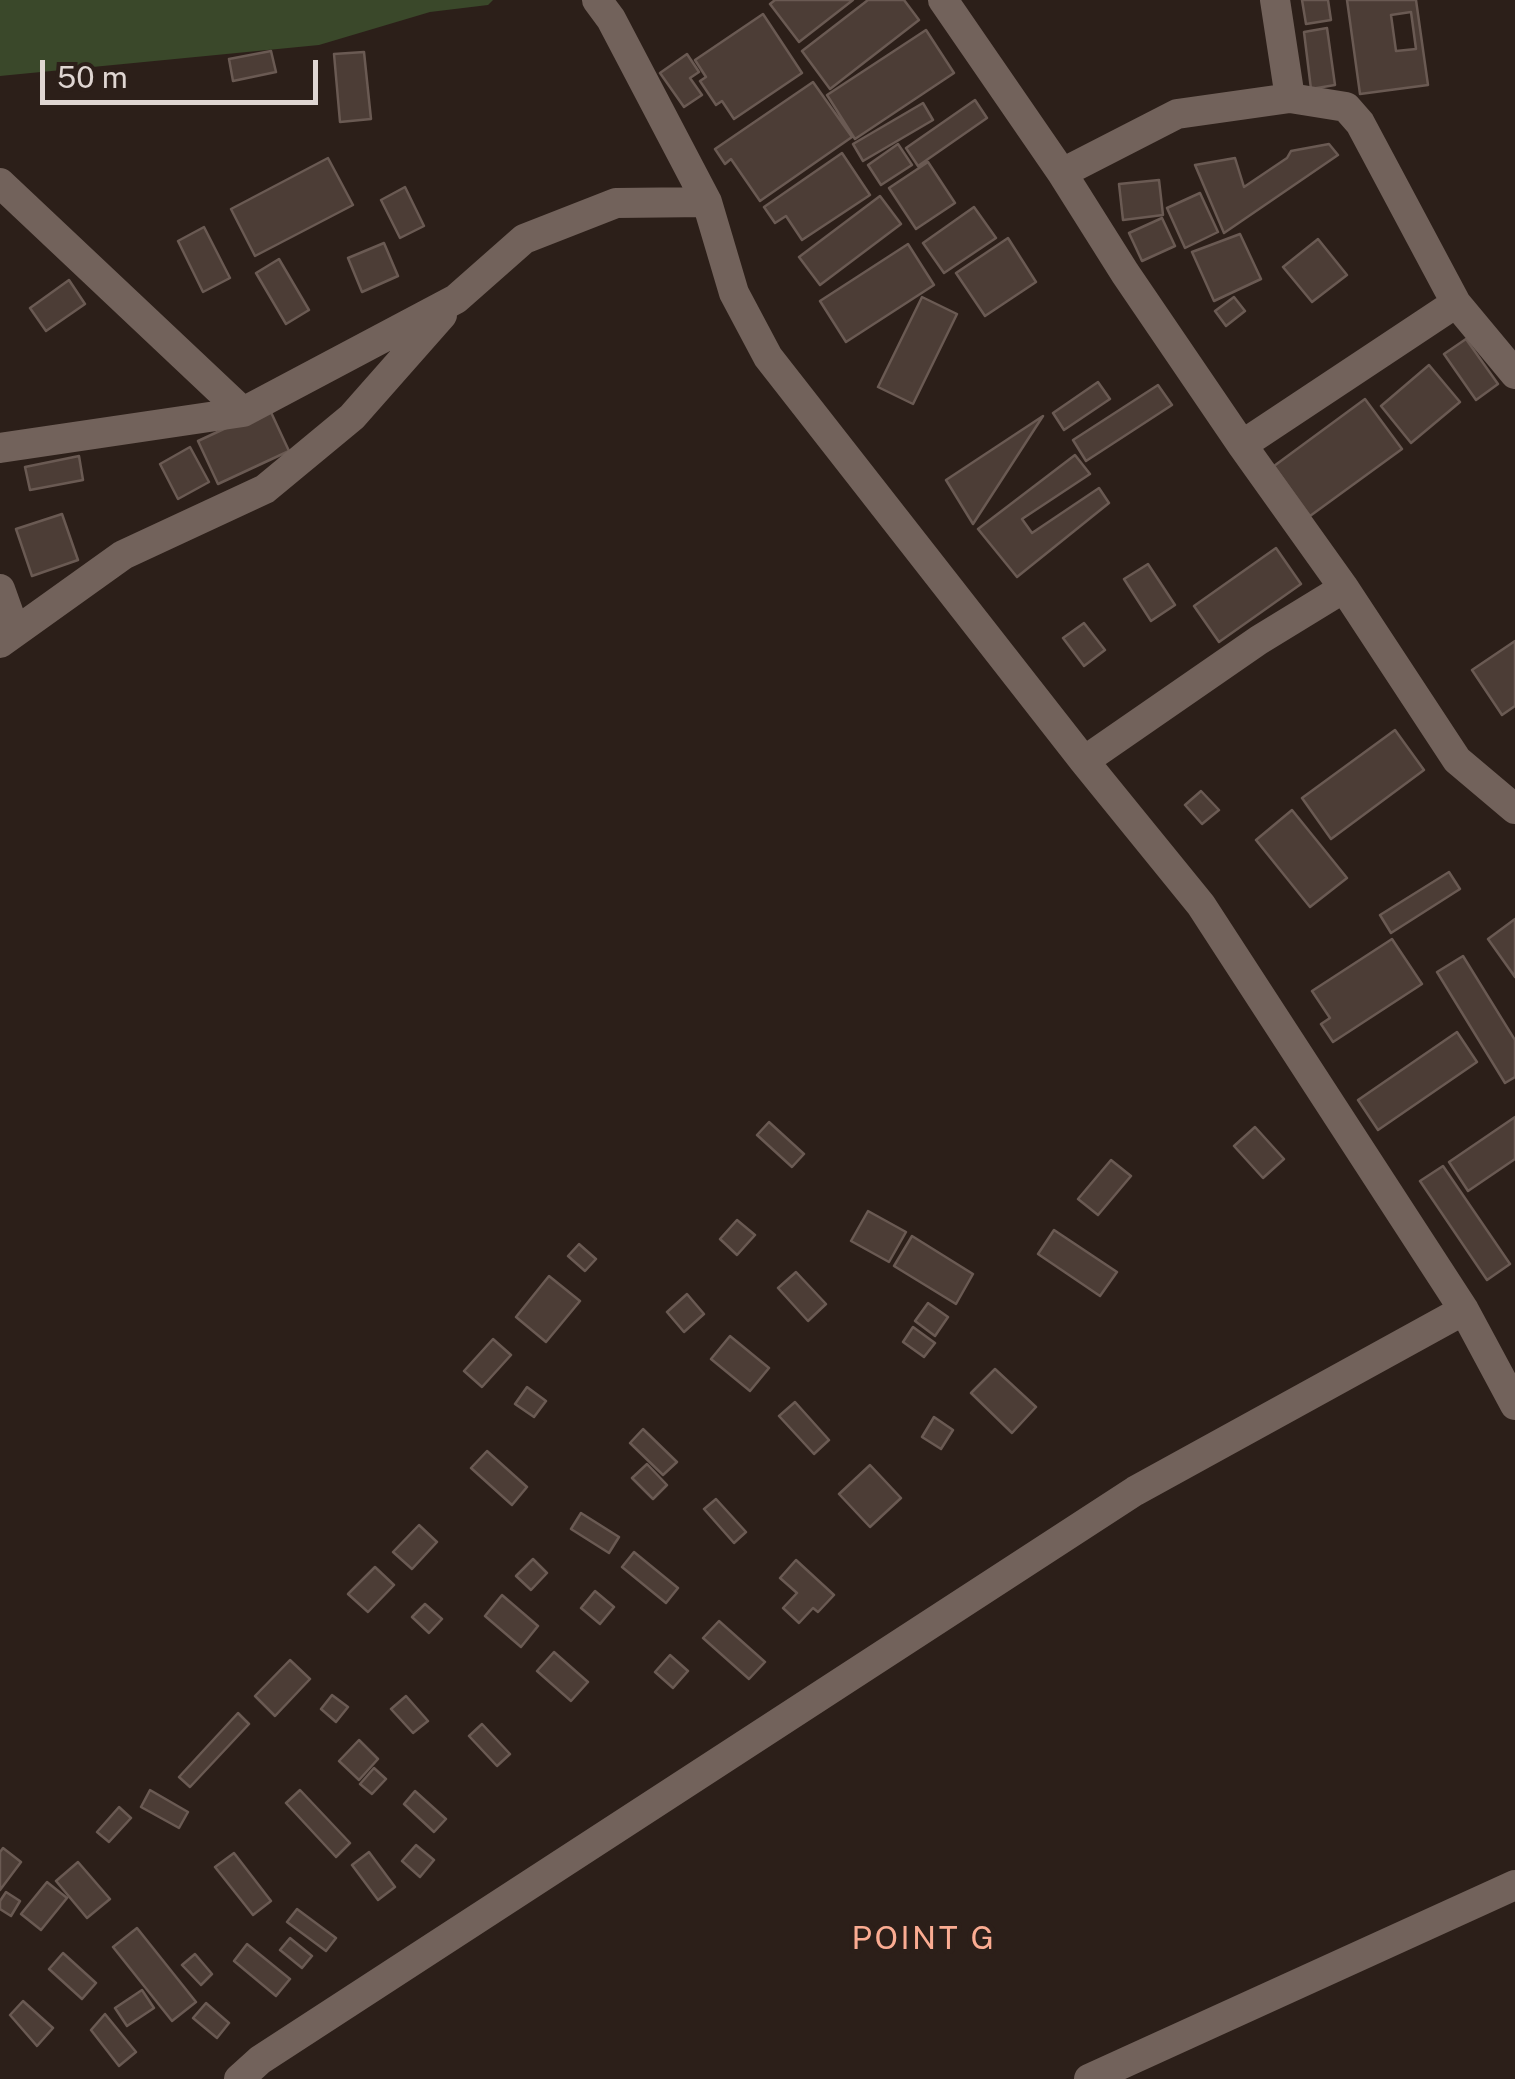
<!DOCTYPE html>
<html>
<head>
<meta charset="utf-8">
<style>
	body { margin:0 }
	#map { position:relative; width:1515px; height:2079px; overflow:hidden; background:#2c1f19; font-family:"Public Sans",sans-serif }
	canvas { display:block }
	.scale { position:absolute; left:40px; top:60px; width:278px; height:45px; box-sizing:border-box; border:5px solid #dfd6d2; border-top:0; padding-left:12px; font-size:30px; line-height:35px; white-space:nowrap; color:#dfd6d2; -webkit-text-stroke:8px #2c1f19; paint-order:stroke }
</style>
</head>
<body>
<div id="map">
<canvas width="1515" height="2079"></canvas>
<div class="scale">50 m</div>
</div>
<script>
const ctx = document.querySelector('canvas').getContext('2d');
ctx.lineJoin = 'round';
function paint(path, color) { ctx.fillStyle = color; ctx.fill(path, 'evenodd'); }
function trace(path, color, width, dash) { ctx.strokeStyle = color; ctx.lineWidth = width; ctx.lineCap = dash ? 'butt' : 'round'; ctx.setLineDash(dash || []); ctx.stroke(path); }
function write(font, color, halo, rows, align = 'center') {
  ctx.font = font + ' "Public Sans",sans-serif'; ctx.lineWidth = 10; ctx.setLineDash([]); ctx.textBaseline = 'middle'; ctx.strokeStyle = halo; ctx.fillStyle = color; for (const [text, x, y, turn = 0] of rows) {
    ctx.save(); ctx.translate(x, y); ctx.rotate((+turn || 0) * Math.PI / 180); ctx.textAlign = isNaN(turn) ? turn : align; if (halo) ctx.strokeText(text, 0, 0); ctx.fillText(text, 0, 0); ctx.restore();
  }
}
paint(new Path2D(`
	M0,0H493L488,5L430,12L319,45L0,76Z`), '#3a482a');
const building = new Path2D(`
	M775,0H853L799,42L770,4Z
	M868,0H904L919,20L830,89L802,51Z
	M1302,0H1328L1331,20L1306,24Z
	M1347,0H1416L1428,85L1360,94ZM1411,12L1416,49L1396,51L1391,15Z
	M763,14L802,73L734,119L722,101L716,105L700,81L706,77L695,60Z
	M1327,28L1335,85L1311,89L1304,32Z
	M926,30L954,73L855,139L827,95Z
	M271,51L276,72L233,81L229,59Z
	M364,52L371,119L340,122L334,54Z
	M687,54L699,72L690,78L702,95L684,107L660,73Z
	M813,82L852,137L760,201L731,159L725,164L715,149Z
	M975,100L987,118L918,166L906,148Z
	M923,103L933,120L863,161L853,144Z
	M898,144L912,165L881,185L868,165Z
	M1329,144L1338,155L1224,233L1195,165L1235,158L1244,187L1287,158L1291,151Z
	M842,153L870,195L802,240L786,216L775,223L764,207Z
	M328,158L353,205L255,256L231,209Z
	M928,162L955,203L916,229L889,188Z
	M1159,180L1163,215L1123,220L1119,184Z
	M405,187L424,226L400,238L381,200Z
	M1200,193L1218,232L1185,248L1167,208Z
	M880,196L901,224L820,285L799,257Z
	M974,207L996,238L944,273L923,243Z
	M1162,218L1175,246L1142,261L1129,233Z
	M204,227L230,278L203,292L178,241Z
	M1240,234L1261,279L1214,301L1192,252Z
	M1008,238L1036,282L985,316L956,273Z
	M1318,239L1347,275L1312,302L1283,267Z
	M384,243L398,276L362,292L348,258Z
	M908,244L934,285L846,342L820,301Z
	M279,259L309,310L286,324L256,273Z
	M69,280L85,304L46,331L30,308Z
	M922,297L957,314L913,404L878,387Z
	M1234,297L1245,311L1226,326L1215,311Z
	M1466,339L1498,384L1476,400L1444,354Z
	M1429,365L1460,402L1411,443L1381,406Z
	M1098,382L1110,399L1064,430L1053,413Z
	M1158,385L1172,405L1086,461L1073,440Z
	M1365,399L1402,449L1310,516L1274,466Z
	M269,408L289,451L218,484L198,441Z
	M1043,416L973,524L946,480Z
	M190,447L209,482L178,499L160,464Z
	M1075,455L1090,474L1022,519L1032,533L1099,488L1109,503L1017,577L978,529Z
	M79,456L83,480L30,490L25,467Z
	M62,514L78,560L32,576L16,529Z
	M1276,548L1301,584L1219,642L1194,606Z
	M1148,564L1175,605L1151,621L1124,579Z
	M1084,623L1105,650L1084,666L1063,638Z
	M1515,641V706L1502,715L1472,670Z
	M1395,730L1424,770L1331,839L1302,798Z
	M1201,791L1219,810L1202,824L1185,805Z
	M1292,810L1347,878L1310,907L1256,840Z
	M1449,872L1460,889L1391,933L1380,915Z
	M1515,919V977L1488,939Z
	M1392,939L1422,984L1333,1042L1321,1024L1330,1018L1312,991Z
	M1463,956L1515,1040V1077L1505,1083L1437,972Z
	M1457,1032L1477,1062L1378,1130L1358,1100Z
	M1515,1117V1159L1468,1191L1449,1162Z
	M769,1122L804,1154L792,1167L757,1135Z
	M1255,1127L1284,1159L1263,1178L1234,1146Z
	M1111,1160L1131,1176L1098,1215L1078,1199Z
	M1443,1166L1510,1264L1487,1280L1420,1181Z
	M868,1211L906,1232L889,1262L851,1241Z
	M737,1220L755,1235L737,1255L720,1239Z
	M1054,1230L1117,1272L1100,1296L1038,1254Z
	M912,1236L973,1274L956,1304L894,1266Z
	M579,1244L596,1259L585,1271L568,1256Z
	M796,1272L826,1304L808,1321L778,1288Z
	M549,1276L580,1301L546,1342L516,1317Z
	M687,1294L704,1314L684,1332L667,1312Z
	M928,1303L948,1317L935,1336L915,1321Z
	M913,1327L935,1343L924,1357L903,1342Z
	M730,1336L769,1368L750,1391L711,1359Z
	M493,1339L511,1355L482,1387L464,1371Z
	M995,1369L1036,1407L1012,1433L971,1393Z
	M527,1387L546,1401L534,1417L515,1404Z
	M795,1402L829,1440L814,1454L779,1416Z
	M934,1417L953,1430L941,1449L922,1437Z
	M643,1429L677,1462L663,1475L630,1443Z
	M487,1451L527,1487L512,1505L471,1468Z
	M647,1464L667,1485L653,1499L632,1478Z
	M870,1465L901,1498L870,1527L839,1494Z
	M716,1499L746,1532L734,1543L704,1509Z
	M581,1513L619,1537L609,1553L571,1529Z
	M419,1525L437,1542L412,1569L393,1552Z
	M634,1552L678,1588L666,1603L622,1567Z
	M533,1559L547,1573L531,1590L516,1576Z
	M796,1560L834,1595L818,1612L813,1608L799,1623L783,1608L797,1593L780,1578Z
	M375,1567L394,1585L368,1612L348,1594Z
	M595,1591L614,1607L600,1624L581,1608Z
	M502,1595L538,1626L521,1647L485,1616Z
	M425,1604L442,1619L429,1633L412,1617Z
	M719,1621L765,1662L749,1679L703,1638Z
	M554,1652L588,1682L571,1701L537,1671Z
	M670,1655L688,1671L673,1688L655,1672Z
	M290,1660L310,1679L275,1716L255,1696Z
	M332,1695L348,1707L336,1722L321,1709Z
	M406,1696L428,1721L413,1733L391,1709Z
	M238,1713L249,1724L190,1787L179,1777Z
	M482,1724L510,1754L497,1766L469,1736Z
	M359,1740L378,1759L359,1780L339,1761Z
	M374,1768L386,1779L372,1794L360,1784Z
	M150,1790L188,1812L179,1828L141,1807Z
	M300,1790L350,1843L336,1857L286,1803Z
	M415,1791L446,1819L434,1832L404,1804Z
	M119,1807L131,1818L109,1842L97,1832Z
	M416,1845L434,1860L420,1877L402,1861Z
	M3,1848L21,1862L0,1890V1852Z
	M369,1852L395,1887L378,1900L352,1865Z
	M234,1853L271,1901L253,1915L215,1867Z
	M78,1862L110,1899L87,1918L56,1881Z
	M47,1882L67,1898L41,1930L21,1914Z
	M6,1892L20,1901L11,1916L0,1909V1901Z
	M297,1909L336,1938L326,1951L287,1922Z
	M137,1928L196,2002L172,2021L113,1947Z
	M290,1938L312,1956L302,1968L280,1950Z
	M247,1944L290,1979L276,1996L234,1961Z
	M63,1953L96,1983L82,1999L49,1969Z
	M195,1954L212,1974L201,1985L182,1965Z
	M142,1990L154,2008L127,2026L115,2008Z
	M23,2001L53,2028L37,2046L10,2015Z
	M206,2003L229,2023L217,2038L193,2018Z
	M105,2014L136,2052L119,2066L91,2030Z`);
paint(building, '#4c3d36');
trace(building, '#6a5a53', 2.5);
trace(new Path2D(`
	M597,0L611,19L707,202L734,293L768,357L1084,761L1201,905L1464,1310L1515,1405
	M943,0L1062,173L1125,273L1242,445L1344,588L1457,760L1515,809
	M1290,98L1346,107L1360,123L1456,303L1515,374
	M1062,173L1177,114L1290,98L1275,0
	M0,183L243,412
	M1242,445L1456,303
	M0,448L243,412L456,299L524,239L616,203L707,202
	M0,589L15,631
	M0,643L123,555L265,489L352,417L442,315
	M1084,761L1259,640L1344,588
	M239,2079L260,2060L1135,1491L1464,1310
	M1089,2079L1515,1885`), '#72625b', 30);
ctx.letterSpacing = '2.5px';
write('32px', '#fbac92', '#2c1f19', [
	["POINT G",924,1939]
]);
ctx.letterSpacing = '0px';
</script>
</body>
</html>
